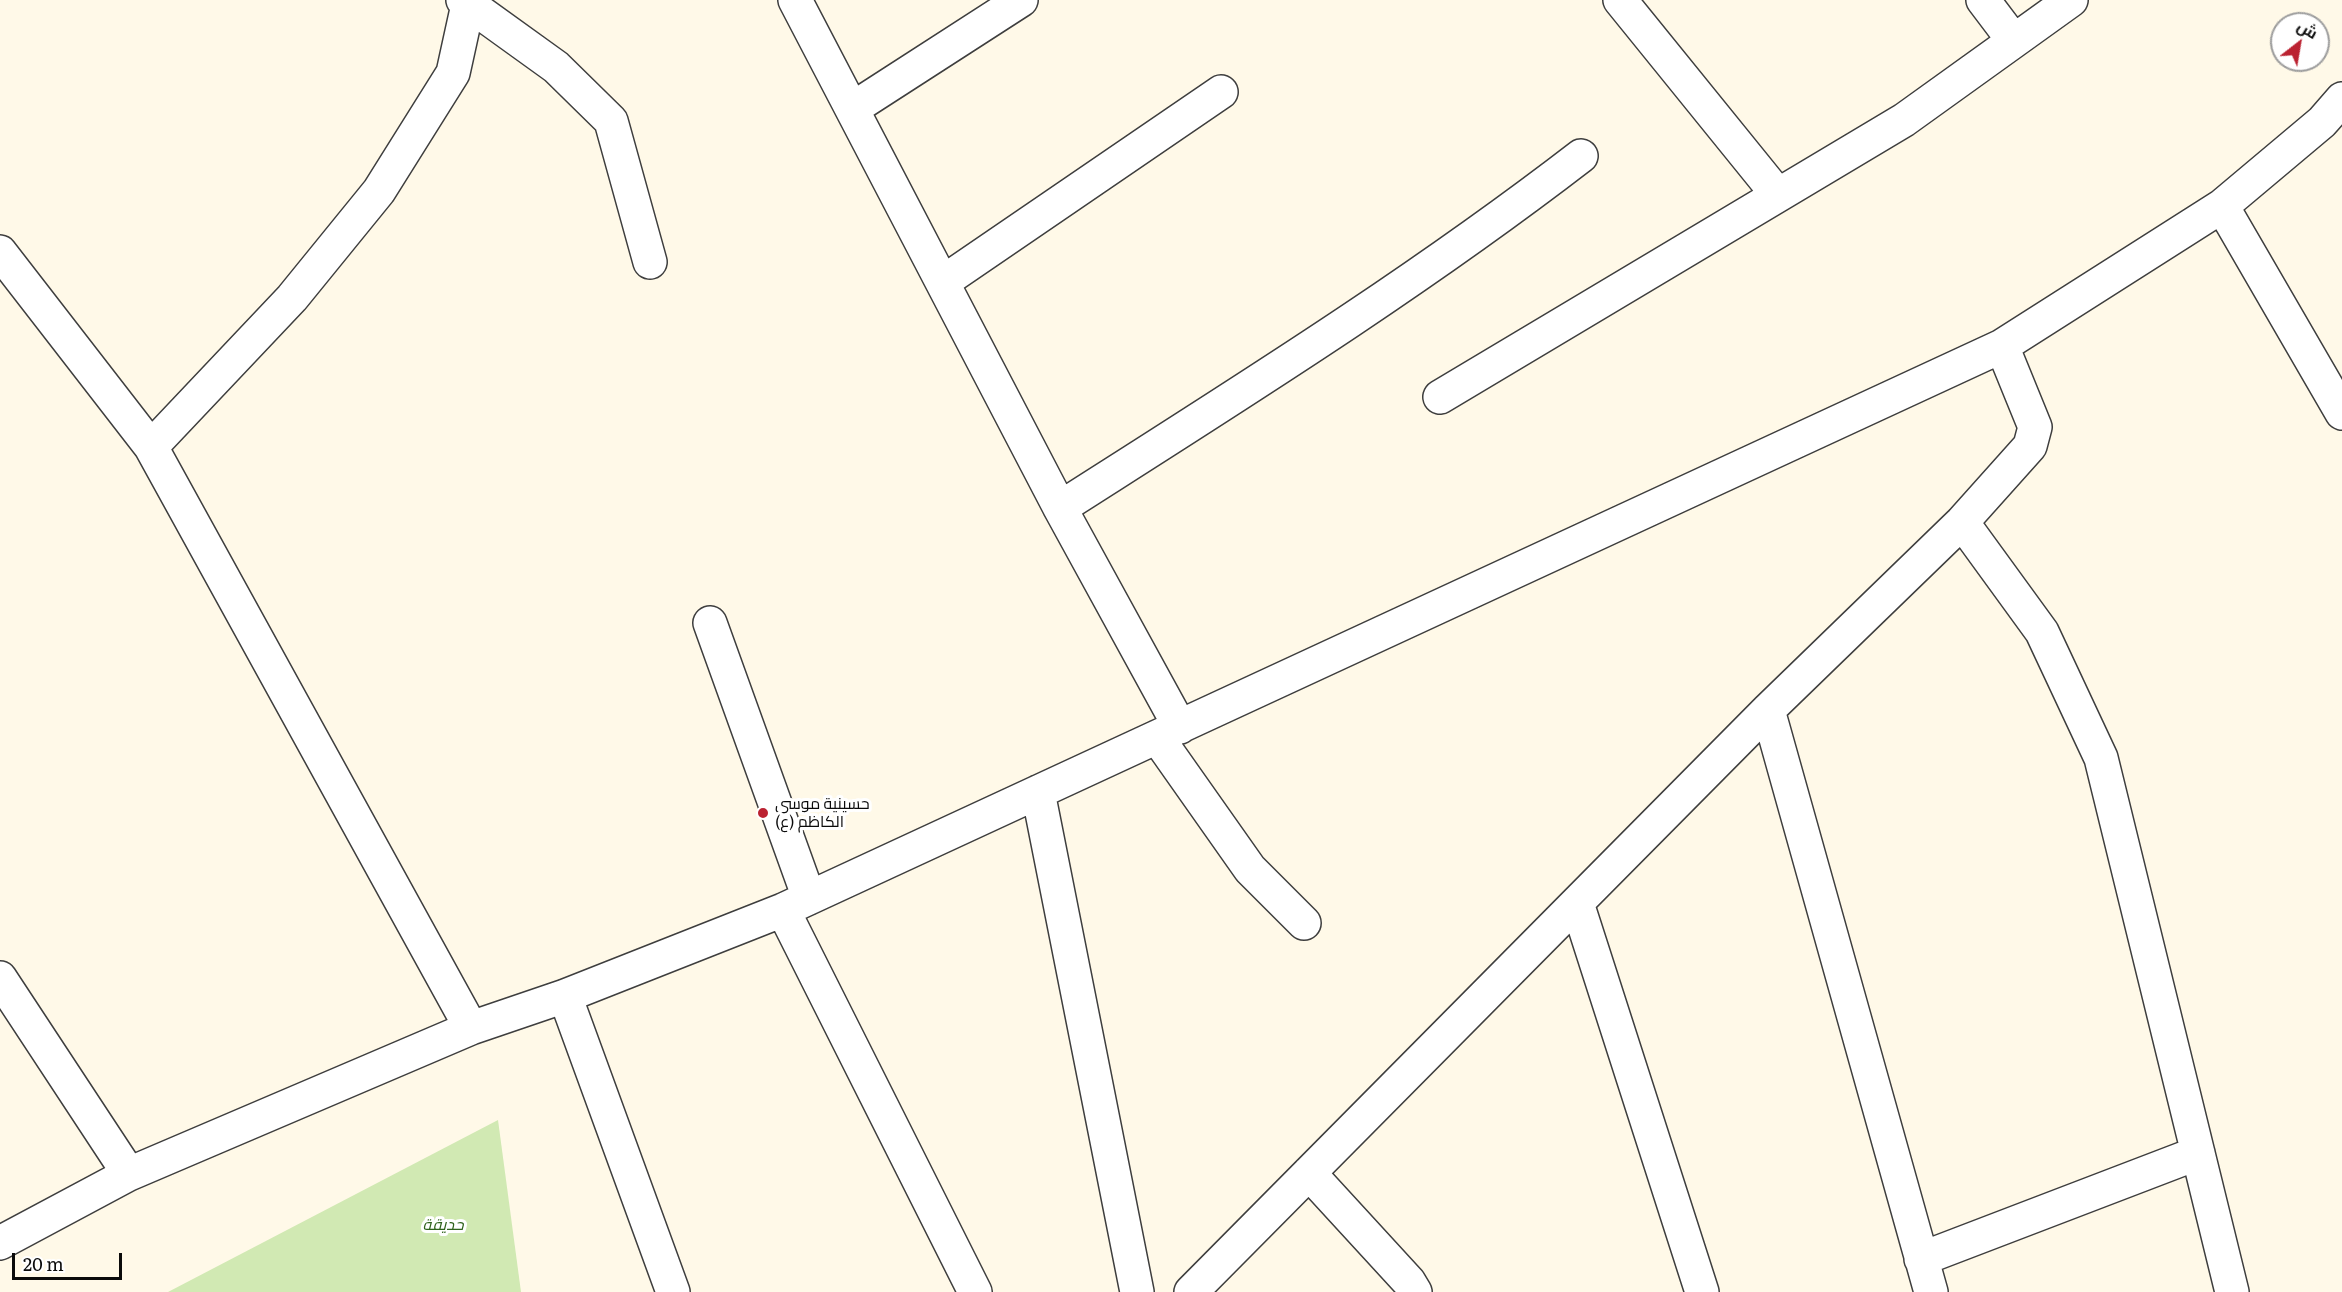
<!DOCTYPE html>
<html>
<head>
<meta charset="utf-8">
<style>
	body { margin:0 }
	#map { position:relative; width:2342px; height:1292px; overflow:hidden; background:#fff9e8; font-family:Literata,Cairo,serif }
	canvas { display:block }
	.north { position:absolute; left:2270px; top:12px; width:60px; height:60px; box-sizing:border-box; background:#fff; border:2px solid #9d9d9d; border-radius:50%; rotate:31deg; font-size:16px; font-weight:700; line-height:24px; text-align:center; color:#0b0b0b }
	.north::after { content:''; display:block; margin:auto; width:21px; height:27px; background:#bb2231; clip-path:polygon(50% 0,100% 100%,50% 72%,0 100%) }
	.scale { position:absolute; left:12px; top:1253px; width:110px; height:27px; box-sizing:border-box; border:3px solid #0b0b0b; border-top:0; padding-left:8px; font-size:18px; line-height:21px; white-space:nowrap; color:#0b0b0b; -webkit-text-stroke:4px #fff; paint-order:stroke }
</style>
</head>
<body>
<div id="map">
<canvas width="2342" height="1292"></canvas>
<div class="north">ش</div>
<div class="scale">20 m</div>
</div>
<script>
const ctx = document.querySelector('canvas').getContext('2d');
ctx.lineJoin = 'round';
function paint(path, color) { ctx.fillStyle = color; ctx.fill(path, 'evenodd'); }
function trace(path, color, width, dash) { ctx.strokeStyle = color; ctx.lineWidth = width; ctx.lineCap = dash ? 'butt' : 'round'; ctx.setLineDash(dash || []); ctx.stroke(path); }
function write(font, color, halo, rows, align = 'center') {
  ctx.font = font + ' Literata,Cairo,serif'; ctx.lineWidth = 6; ctx.setLineDash([]); ctx.textBaseline = 'middle'; ctx.strokeStyle = halo; ctx.fillStyle = color; for (const [text, x, y, turn = 0] of rows) {
    ctx.save(); ctx.translate(x, y); ctx.rotate((+turn || 0) * Math.PI / 180); ctx.textAlign = isNaN(turn) ? turn : align; if (halo) ctx.strokeText(text, 0, 0); ctx.fillText(text, 0, 0); ctx.restore();
  }
}
paint(new Path2D(`
	M498,1120L521,1292H168Z`), '#d1e9b3');
const minor = new Path2D(`
	M463,0L556,67L611,121L650,262
	M795,0L1060,508L1180,727
	M1620,0L1778,195
	M1983,0L2014,41
	M852,109L1021,0
	M2222,206L2342,413
	M0,252L151,447L471,1028
	M943,282L1221,92
	M1440,397L1904,120L2071,0
	M151,447L292,298L379,191L453,73L469,0
	M1060,508C1237,395 1415,284 1581,156
	M1962,522L2042,632L2101,758L2232,1292
	M710,623L809,898
	M1768,710L1931,1292
	M1157,737L1250,869L1304,923
	M1038,792L1137,1292
	M1577,903L1702,1292
	M783,910L975,1292
	M0,978L129,1174
	M565,996L673,1292
	M1309,1173L1409,1282L1415,1292
	M0,1243L129,1174L471,1028L565,996L783,910L2002,346L2222,206L2322,122L2342,99
	M1921,1259L2198,1153
	M1191,1292L1768,710L1962,522L2030,446L2035,427L2002,346`);
trace(minor, '#3e3e3e', 36);
trace(minor, '#fff', 33);
for (const [x, y, r, color] of [
	[763,813,6,"#bb2231"]
]) { const dot = new Path2D(); dot.arc(x, y, r, 0, 2 * Math.PI); ctx.fillStyle = color; ctx.fill(dot); trace(dot, '#fff', 2); }
write('16px', '#0b0b0b', '#fff', [
	["حسينية موسى",775,804],
	["الكاظم (ع)",775,822]
], 'left');
write('italic 16px', '#2e621b', '#fff', [
	["حديقة",443,1225]
]);
</script>
</body>
</html>
